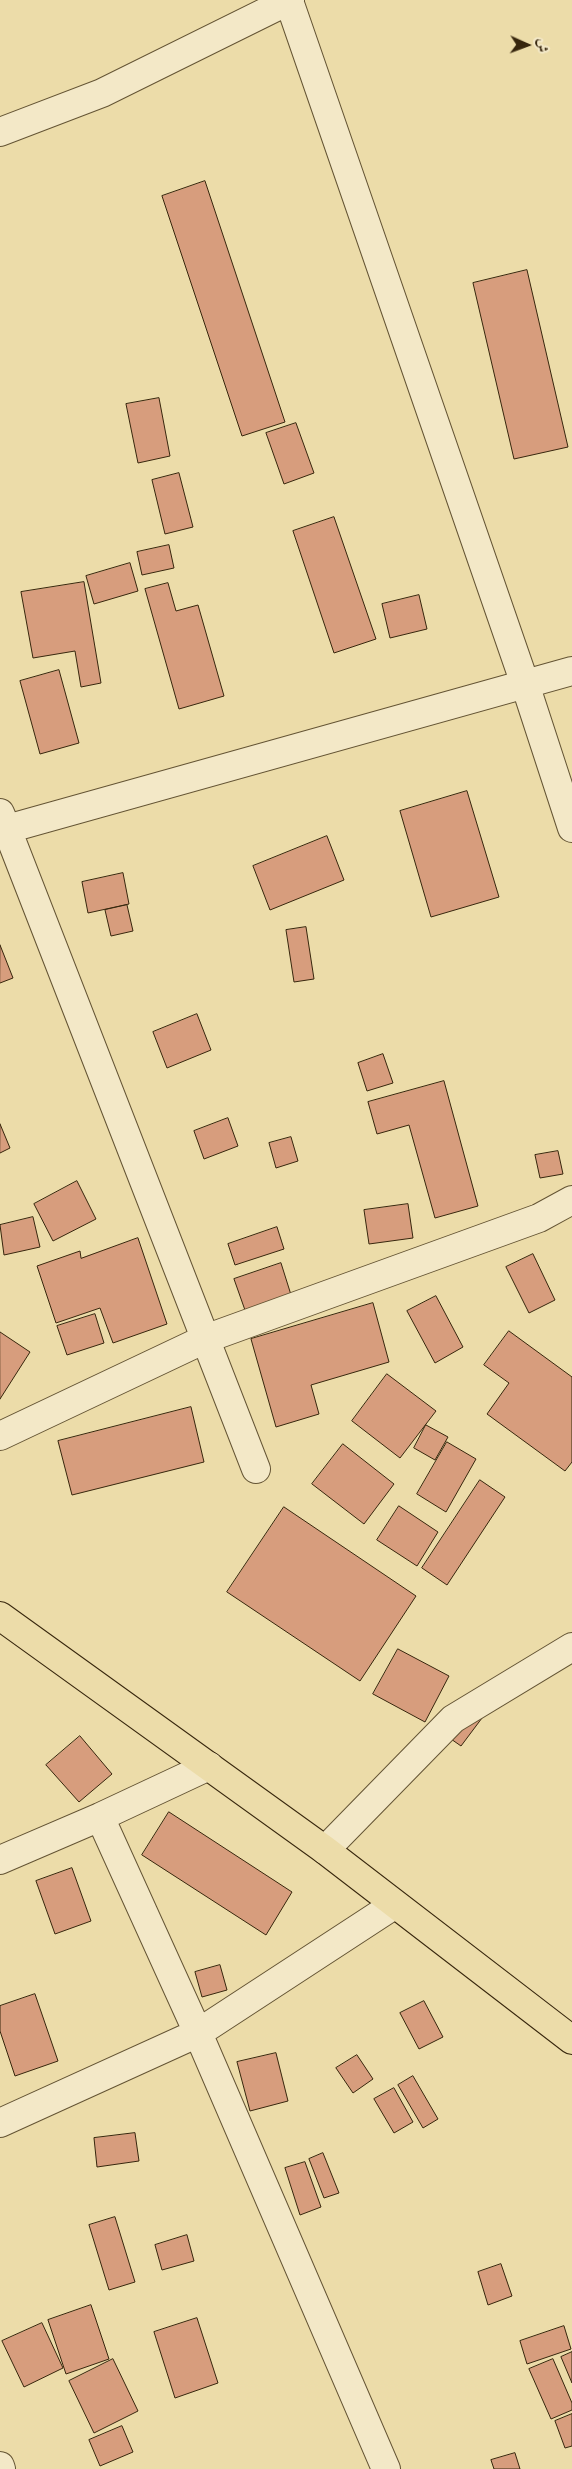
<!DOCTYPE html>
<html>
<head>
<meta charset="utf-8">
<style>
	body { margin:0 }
	#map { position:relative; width:572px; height:2469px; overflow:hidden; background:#ecdca9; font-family:"IM FELL Great Primer",Amiri,serif }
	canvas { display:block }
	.north { position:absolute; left:502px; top:20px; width:50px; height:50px; -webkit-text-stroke:4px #f3e8c7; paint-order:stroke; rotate:92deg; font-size:14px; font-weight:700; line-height:20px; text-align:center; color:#37260d }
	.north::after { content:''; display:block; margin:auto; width:18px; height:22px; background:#37260d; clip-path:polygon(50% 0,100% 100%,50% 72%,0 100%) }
</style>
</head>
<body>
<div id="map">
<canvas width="572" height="2469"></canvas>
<div class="north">ش</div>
</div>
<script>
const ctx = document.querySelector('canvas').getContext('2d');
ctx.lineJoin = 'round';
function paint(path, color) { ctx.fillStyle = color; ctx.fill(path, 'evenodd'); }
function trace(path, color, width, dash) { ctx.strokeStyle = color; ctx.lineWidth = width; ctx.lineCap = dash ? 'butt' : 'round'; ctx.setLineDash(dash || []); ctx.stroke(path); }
const building = new Path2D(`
	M205,181L285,422L242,436L162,196Z
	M527,270L568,447L514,459L473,283Z
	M159,398L170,456L138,463L126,404Z
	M296,423L314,473L284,484L266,433Z
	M179,473L193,527L165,534L152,480Z
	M334,517L376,639L334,653L293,531Z
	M169,545L174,568L142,575L137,552Z
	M130,563L138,591L94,604L86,576Z
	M84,582L101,683L81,687L75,651L33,658L21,592Z
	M168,583L176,611L198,605L224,696L179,709L145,589Z
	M419,595L427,629L390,638L382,604Z
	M59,670L79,743L40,754L20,681Z
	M467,791L499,897L431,917L400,811Z
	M327,836L344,880L270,910L253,866Z
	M123,873L129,904L88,913L82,882Z
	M127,905L133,931L111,936L105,910Z
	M306,927L314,979L294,982L286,930Z
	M0,945L13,978L0,983Z
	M197,1014L211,1050L167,1068L153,1032Z
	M383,1054L393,1083L367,1091L358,1063Z
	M444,1081L478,1206L435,1218L409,1125L377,1134L368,1102Z
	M228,1118L238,1146L204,1159L194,1131Z
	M0,1124L10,1148L0,1153Z
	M291,1137L298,1161L276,1168L269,1143Z
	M558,1151L563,1174L540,1178L535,1155Z
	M77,1181L96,1219L53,1241L34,1204Z
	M408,1204L413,1238L369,1244L364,1210Z
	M33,1217L40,1247L4,1255L0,1225Z
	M277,1227L284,1249L235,1265L228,1244Z
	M138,1238L167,1324L113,1343L100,1308L56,1323L37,1266L80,1251L81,1258Z
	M533,1254L555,1300L529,1313L506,1267Z
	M281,1263L292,1298L246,1313L234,1279Z
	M436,1296L463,1347L435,1363L407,1311Z
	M373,1303L389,1362L311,1385L319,1414L276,1427L251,1339Z
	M95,1314L104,1343L67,1355L57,1326Z
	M509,1331L572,1377V1462L565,1471L487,1414L509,1383L484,1365Z
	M0,1332L30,1352L0,1399Z
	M387,1374L436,1411L400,1458L352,1421Z
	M191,1407L204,1462L72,1495L58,1441Z
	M426,1425L448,1437L435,1460L414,1448Z
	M447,1442L476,1459L446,1512L417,1494Z
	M343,1444L394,1484L364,1524L312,1484Z
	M480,1480L505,1497L447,1585L422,1568Z
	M399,1506L438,1532L417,1566L377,1540Z
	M284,1507L416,1596L360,1681L227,1592Z
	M398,1649L449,1676L425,1722L373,1694Z
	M461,1703L482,1718L461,1746L441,1732Z
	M80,1736L112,1774L79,1802L46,1765Z
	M169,1812L292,1892L266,1935L142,1855Z
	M72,1868L91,1921L55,1934L36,1881Z
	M220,1965L227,1990L202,1997L195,1972Z
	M35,1994L58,2061L15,2076L0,2031V2006Z
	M424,2001L443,2037L419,2049L400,2013Z
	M276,2053L288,2101L250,2111L237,2062Z
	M357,2055L373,2079L353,2093L336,2068Z
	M413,2076L438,2119L423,2128L398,2085Z
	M394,2088L413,2122L394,2133L374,2099Z
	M135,2133L139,2161L97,2167L94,2138Z
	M323,2153L339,2193L324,2198L309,2159Z
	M305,2162L321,2207L300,2215L285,2168Z
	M115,2217L135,2282L109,2290L89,2225Z
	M187,2235L194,2261L162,2270L155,2245Z
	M501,2264L512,2296L488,2305L478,2272Z
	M91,2305L109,2359L66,2374L48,2320Z
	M197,2318L218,2383L175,2398L154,2332Z
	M42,2323L63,2368L24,2387L2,2341Z
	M564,2326L571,2349L527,2364L520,2341Z
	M572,2352V2383L561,2357Z
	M113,2359L138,2411L94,2433L69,2381Z
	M553,2359L572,2403V2410L551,2419L529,2369Z
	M572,2414V2446L565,2448L555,2421Z
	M122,2426L133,2452L100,2466L89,2440Z
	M515,2453L520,2469H494L491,2460Z`);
paint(building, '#d79d7d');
trace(building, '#37260d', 1);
const minor = new Path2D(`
	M289,1L525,684L572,828
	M0,132L102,93L290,0
	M0,813L7,829L572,671
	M7,829L256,1469
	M0,1436L205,1339L539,1218L572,1200
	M100,1817L198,2033L386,2469
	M325,1850L453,1719L572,1647
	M0,1860L100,1817L209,1766
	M0,2123L198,2033L394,1905
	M0,2466L1,2469`);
const major = new Path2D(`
	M0,1616L325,1850L572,2040`);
trace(minor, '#645434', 30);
trace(major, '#37260d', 30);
trace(minor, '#f3e8c7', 28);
trace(major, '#ecdca9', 28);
</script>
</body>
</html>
